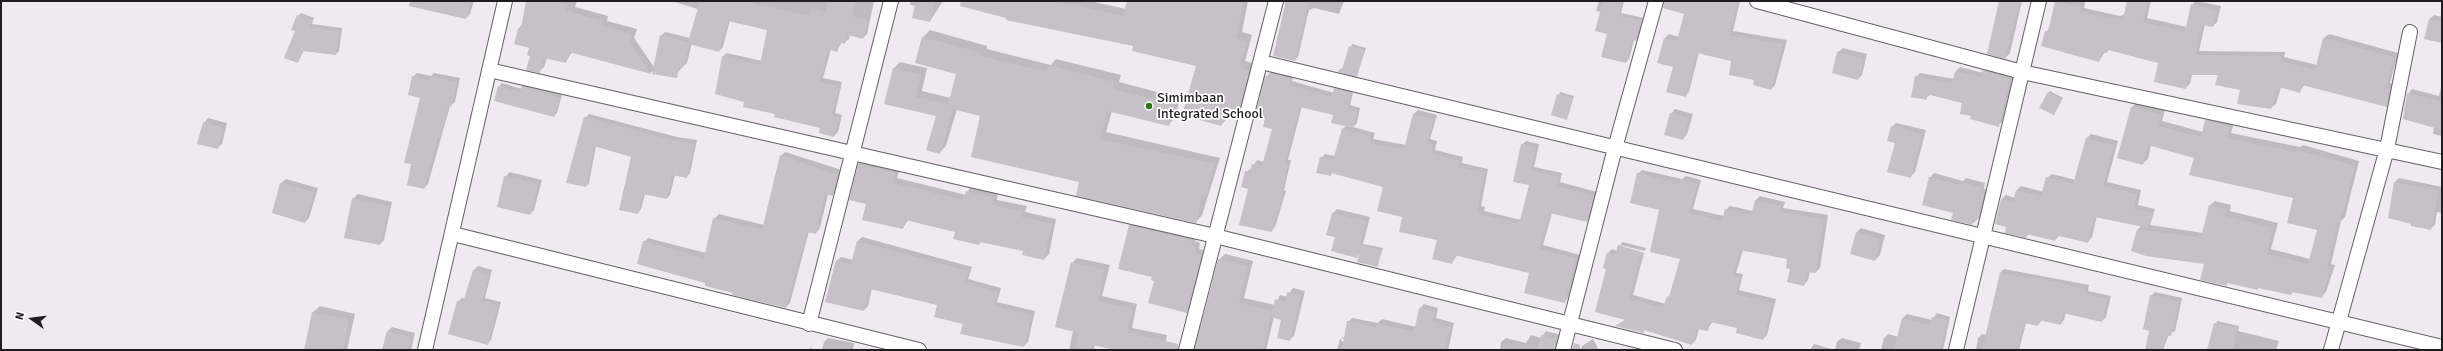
<!DOCTYPE html>
<html>
<head>
<meta charset="utf-8">
<style>
	body { margin:0 }
	#map { position:relative; width:2443px; height:351px; overflow:hidden; background:#eeeaef; font-family:Signika,sans-serif }
	canvas { display:block }
	.frame { position:absolute; inset:0; border:2px solid #1f1d1f; pointer-events:none }
	.north { position:absolute; left:12px; top:299px; width:40px; height:40px; -webkit-text-stroke:3px #fff; paint-order:stroke; rotate:284deg; font-size:11px; font-weight:700; line-height:16px; text-align:center; color:#1f1d1f }
	.north::after { content:''; display:block; margin:auto; width:14px; height:18px; background:#1f1d1f; clip-path:polygon(50% 0,100% 100%,50% 72%,0 100%) }
</style>
</head>
<body>
<div id="map">
<canvas width="2443" height="351"></canvas>
<div class="frame"></div>
<div class="north">N</div>
</div>
<script>
const ctx = document.querySelector('canvas').getContext('2d');
ctx.lineJoin = 'round';
function paint(path, color) { ctx.fillStyle = color; ctx.fill(path, 'evenodd'); }
function trace(path, color, width, dash) { ctx.strokeStyle = color; ctx.lineWidth = width; ctx.lineCap = dash ? 'butt' : 'round'; ctx.setLineDash(dash || []); ctx.stroke(path); }
function write(font, color, halo, rows, align = 'center') {
  ctx.font = font + ' Signika,sans-serif'; ctx.lineWidth = 3.5; ctx.setLineDash([]); ctx.textBaseline = 'middle'; ctx.strokeStyle = halo; ctx.fillStyle = color; for (const [text, x, y, turn = 0] of rows) {
    ctx.save(); ctx.translate(x, y); ctx.rotate((+turn || 0) * Math.PI / 180); ctx.textAlign = isNaN(turn) ? turn : align; if (halo) ctx.strokeText(text, 0, 0); ctx.fillText(text, 0, 0); ctx.restore();
  }
}
paint(new Path2D(`
	M426,1H474L470,14L466,18Z
	M528,1H577L575,7L608,16L607,21L637,29L634,38L654,67L661,36L665,32L690,38L698,9L671,1H874L867,34L863,38L850,35L849,39L845,42H842L837,50L831,49L823,78L842,82L835,113L842,115L838,132L834,136L821,127L746,101L723,56L727,53L762,61L768,30L730,20L723,47L719,51L692,43L687,63L682,67L676,76L654,70L650,73L572,52L566,62L547,58L544,67L539,72L530,48L518,29L523,24Z
	M911,1H943L930,21L916,6L910,5Z
	M980,1H1090L1126,9L1128,1H1248L1242,32L1252,35L1245,61L1255,64L1245,104L1239,110L1231,108L1227,119L1221,125L1197,65L1135,46L1007,17Z
	M1285,1H1344L1339,14L1314,8L1309,10L1298,57L1294,60Z
	M1599,1H1624L1621,13L1644,18L1639,37L1634,40L1629,59L1626,62L1608,33L1601,12L1596,11Z
	M1669,1H1740L1733,31L1787,40L1775,85L1771,89L1732,61L1699,52L1689,92L1685,96L1665,38L1669,34L1679,37L1685,13Z
	M2001,1H2022L2010,53L2005,58Z
	M2056,1H2080L2085,2L2084,8L2120,16L2125,14L2128,1H2151L2147,18L2187,27L2192,5L2196,1L2221,6L2217,22L2213,26L2205,24L2199,51L2285,52L2284,57L2317,65L2324,38L2329,34L2398,53L2390,83L2394,84L2391,101L2386,106L2305,84L2300,91L2281,87L2276,104L2271,108L2219,74H2192L2190,84L2185,88L2160,62L2109,49L2105,52L2099,61L2046,32L2050,28Z
	M301,13L314,18L312,24L342,28L339,51L336,54L304,50L298,62L296,30L298,16Z
	M2434,15L2442,17V42L2430,19Z
	M930,30L987,46V49L1051,65L1056,59L1121,75L1119,82L1180,98L1175,118L1168,125L1112,111L1106,132L1220,158L1202,215L1196,222L1081,182L982,115L957,109L946,146L939,153L937,115L885,104L893,69L900,62L927,68L922,91L951,98L958,73L923,37Z
	M1352,44L1366,48L1357,75L1340,70L1343,68Z
	M1843,48L1867,54L1862,75L1858,79L1833,72L1838,52Z
	M1960,67L1983,73L1987,67L2014,75L2002,122L1998,125L1972,116L1964,102L1930,95L1926,98L1916,77L1920,73L1954,79L1956,71Z
	M1274,69L1294,74L1292,81L1334,93L1339,85L1354,89L1350,105L1360,108L1357,123L1353,127L1375,133L1373,139L1406,145L1414,114L1418,110L1437,115L1430,139L1437,141L1435,150L1463,157L1462,163L1488,169L1481,206L1485,207L1484,211L1521,220L1530,185L1522,145L1526,141L1539,144L1534,167L1562,173L1560,182L1597,192L1591,217L1587,221L1552,213L1543,245L1580,255L1568,298L1564,302L1530,272L1457,255L1452,263L1438,239L1403,216L1384,186L1333,173L1330,175L1321,158L1325,154L1335,156L1342,129L1346,126L1335,114L1302,106L1288,160H1291L1284,190L1286,191L1275,227L1271,231L1249,188L1246,172L1252,168L1257,160L1264,162L1273,128L1266,118V77Z
	M417,73L431,76L434,73L460,78L455,102L450,106L428,184L424,188L412,163L421,97L413,77Z
	M502,83L522,89L525,84L562,95L557,113L554,116L499,86Z
	M2442,83V136L2433,134L2434,126L2404,111L2408,94L2412,89L2439,96Z
	M2050,91L2063,98L2054,114L2048,93Z
	M1560,92L1574,96L1567,119L1552,115Z
	M2137,102L2165,110L2162,121L2203,132L2206,121L2211,116L2234,122L2231,133L2300,147L2303,145L2359,161L2345,217L2341,221L2331,264L2335,265L2326,292L2321,297L2294,291L2291,294L2260,287L2257,289L2229,282L2226,285L2205,263L2138,229L2141,226L2097,216L2092,237L2088,242L2059,236L2055,240L2030,233L2026,237L2007,226L2002,199L2006,195L2015,198L2017,190L2021,186L2044,192L2047,178L2052,174L2076,180L2087,138L2091,134L2118,141L2107,182L2141,190L2138,205L2155,209L2150,225L2203,233L2209,206L2215,201L2231,205L2230,211L2278,223L2271,249L2310,259L2318,230L2294,197L2195,157L2151,145L2148,159L2142,164L2118,157L2132,107Z
	M1675,109L1693,114L1687,134L1683,139L1671,114Z
	M589,114L677,137L697,140L690,173L686,177L675,175L670,195L667,198L645,194L641,209L638,213L632,156L596,146L589,183L586,186L585,118Z
	M208,118L227,123L222,144L217,148L204,123Z
	M1896,123L1926,130L1915,172L1910,177L1892,127Z
	M785,152L842,170L837,190L832,195L828,194L820,228L816,233L809,231L790,303L786,307L734,292L644,242L648,238L706,253L714,219L719,214L764,225L781,156Z
	M864,159L900,168L897,178L966,195L971,186L998,193L997,200L1027,206L1025,212L1056,219L1049,254L1044,259L1024,250L982,241L979,244L956,231L908,220L903,228L867,203L850,199L859,164Z
	M1642,170L1682,179L1686,176L1701,180L1693,209L1724,216L1726,210L1730,206L1753,211L1756,200L1760,196L1785,202L1783,208L1828,215L1820,268L1816,272L1810,271L1808,280L1804,285L1791,268L1789,258L1743,250L1736,273L1743,274L1739,290L1776,299L1767,335L1763,339L1738,328L1713,321L1707,330L1699,328L1696,340L1692,344L1640,328L1617,326L1626,319L1608,268V253L1612,249L1617,251L1619,246L1623,242L1646,248L1645,251L1620,245V247L1644,253L1633,295L1666,304L1672,293L1681,258L1661,209L1638,174Z
	M510,172L542,180L534,210L530,214L505,177Z
	M1934,173L1963,181L1966,178L1985,183L1984,189L1988,190L1982,215L1972,224L1954,212L1930,178Z
	M2399,178L2442,187V213L2437,212L2435,225L2430,229L2389,217L2395,182Z
	M286,179L318,188L309,218L305,222L273,213L281,183Z
	M358,194L392,202L384,240L380,244L353,199Z
	M1337,209L1370,217L1363,244L1383,248L1377,266L1360,253L1357,256L1336,237L1327,235L1333,213Z
	M1134,221L1196,235L1195,241L1200,243L1199,249L1206,251L1191,307L1186,312L1155,280L1130,226Z
	M1861,228L1885,235L1880,255L1875,260L1857,232Z
	M862,237L972,267L968,279L1001,288L997,302L1035,311L1028,342L1024,346L964,323L938,305L872,288L868,306L864,310L837,261L841,257L853,260L858,241Z
	M1225,254L1253,261L1244,298L1275,305L1280,295L1287,297L1293,288L1305,291L1294,336L1289,340L1282,320L1274,317L1266,350H1194L1219,260Z
	M1077,258L1110,265L1102,296L1137,304L1132,328L1167,335L1164,350H1119L1095,344L1094,350H1069L1073,331L1072,263Z
	M478,266L492,270L485,298L501,302L491,340L487,343L458,302L462,298H465L474,270Z
	M2004,269L2089,285L2088,291L2111,296L2106,317L2102,321L2066,313L2064,320L2060,324L2042,320L2038,325L2026,323L2019,350H1976L1978,338L1982,334L1987,335L2000,273Z
	M2155,292L2182,298L2175,331L2169,334L2163,350H2152L2151,296Z
	M1424,304L1438,308L1436,318L1454,323L1448,350H1337L1340,339L1346,336L1348,322L1352,318L1378,323L1382,319L1416,327L1420,308ZM1341,338L1349,340L1348,342L1341,341Z
	M320,306L355,314L347,350H305L313,312Z
	M1937,313L1950,317L1943,350H1881L1884,338L1888,334L1899,337L1903,318L1907,314L1932,320Z
	M2217,321L2239,326L2238,331L2279,341L2276,350L2208,349Z
	M392,327L415,333L411,350H383L387,332Z
	M1546,331L1561,335L1560,350H1500L1501,342L1506,338L1526,343L1531,335L1541,338Z
	M828,338L854,343L853,349L857,350H822L824,342Z
	M1842,338L1861,343L1859,350H1835L1837,342Z
	M1593,339L1599,350H1581L1582,346Z
	M1814,344L1835,350H1810Z
	M810,348L819,350H808Z`), '#0003');
paint(new Path2D(`
	M410,1H471L466,19L409,6Z
	M526,1H556L568,4L566,11L603,21L602,26L632,34L630,43L651,74L569,52L566,63L544,58L540,73L526,70L530,56L527,55L529,48L514,44L518,29H521Z
	M700,1H756L755,4L810,16L812,8L826,12L828,1H856L852,16L868,20L863,39L848,35L845,44L840,42L837,52L829,49L820,82L839,86L832,116L839,118L834,137L819,133L820,128L774,117L775,114L743,107L744,102L715,94L722,56L760,65L767,30L728,21L719,52L689,44L683,68L679,67L677,78L652,74L660,35L688,42Z
	M916,1H935L930,22L912,18Z
	M961,1H1055L1123,16L1127,1H1244L1236,38L1247,42L1239,67L1249,71L1239,111L1227,108L1221,126L1182,115L1196,66L1132,51L1133,46L1006,20V18L960,6Z
	M1286,1H1309L1295,61L1273,56Z
	M1603,1H1622L1619,16L1642,21L1636,41L1632,40L1626,63L1601,57L1607,34L1595,31Z
	M1664,1H1738L1729,35L1783,44L1771,90L1753,85L1754,80L1729,75L1731,61L1697,53L1686,97L1666,92L1673,67L1657,63L1664,38L1677,41L1684,14L1663,8Z
	M1999,1H2020L2005,59L1987,54Z
	M2055,1L2081,7L2080,12L2116,20V18L2123,19L2127,1H2148L2143,22L2185,32L2191,4L2217,10L2213,27L2202,25L2195,55L2281,56L2280,61L2315,70L2323,38L2394,57L2386,88L2390,89L2387,107L2302,85L2300,93L2279,87L2271,109L2237,104L2240,90L2215,85L2218,75H2189L2186,89L2154,82L2158,63L2108,50L2107,53L2102,52L2099,62L2041,46L2045,31L2048,32Z
	M297,15L312,21L309,27L339,31L336,55L303,51L298,63L284,58L295,31L291,30Z
	M2429,19L2442,22V43L2424,39Z
	M922,37L981,53L980,56L1047,72L1049,65L1114,82L1113,89L1174,104L1169,126L1107,111L1100,139L1214,164L1206,197L1202,196L1196,223L1076,196L1079,182L971,157L980,116L953,109L940,154L926,150L936,116L884,104L893,68L921,75L916,97L948,105L956,74L915,63Z
	M1349,46L1364,50L1357,77L1338,72L1339,69L1342,70Z
	M1837,52L1864,59L1858,80L1832,73Z
	M1982,70L2010,79L1999,127L1970,119L1971,116L1960,114L1962,103L1927,94V100L1911,97L1915,76L1952,83L1955,71L1981,77Z
	M1269,73L1291,78L1289,85L1332,97L1334,88L1351,93L1347,109L1357,111L1353,128L1331,123L1333,115L1300,107L1285,163L1288,164L1281,194H1283L1272,232L1239,225L1248,189L1241,187L1245,171L1250,172L1252,164L1262,166L1272,129L1263,127L1265,118L1255,116L1265,76L1268,77Z
	M412,76L429,80V76L457,82L451,107H448L440,138L438,137L424,189L407,185L411,164L404,163L420,98L408,95Z
	M498,86L520,92L522,86L560,98L554,117L494,101Z
	M2048,92L2062,100L2054,115L2039,108Z
	M2407,93L2442,102V130L2403,119Z
	M1557,94L1573,98L1567,120L1551,115Z
	M2131,107L2161,115L2158,126L2201,137L2205,120L2230,127L2227,138L2296,152L2297,150L2355,166L2340,223H2337L2327,269L2330,270L2322,298L2292,292L2291,295L2258,288V290L2227,283V286L2200,280L2204,264L2146,256L2131,251L2137,229L2201,238L2209,205L2227,210L2225,216L2273,228L2267,254L2308,264L2317,230L2287,223L2293,198L2189,175L2194,158L2148,145L2143,165L2117,158Z
	M1670,113L1689,118L1683,140L1664,135Z
	M1413,114L1434,119L1427,143L1433,145L1431,153L1460,161L1458,167L1485,173L1477,210L1481,211V214L1519,224L1529,185L1513,182L1521,144L1536,148L1531,170L1559,177L1557,186L1594,196L1587,222L1550,213L1540,249L1576,258L1565,303L1524,293L1529,273L1454,255L1452,264L1432,259L1437,240L1399,232L1402,217L1377,211L1383,187L1331,173V176L1316,173L1320,157L1333,160L1342,129L1371,137L1370,143L1404,149Z
	M584,117L673,140L694,144L687,178L672,175L667,199L643,194L638,214L619,210L631,157L594,146L586,187L566,183Z
	M203,122L223,128L218,149L197,144Z
	M1891,126L1922,134L1911,178L1887,172L1895,143L1887,141Z
	M2086,138L2114,145L2103,186L2137,194L2134,209L2152,213L2148,228L2095,217L2088,243L2057,235L2055,241L2027,234L2026,238L2005,233L2006,227L1995,224L2001,199L2013,202L2016,190L2041,196L2046,177L2073,184Z
	M780,155L838,175L833,196L825,194L816,234L807,232L786,308L732,295L733,293L705,286V283L637,264L643,241L704,258L713,218L762,230Z
	M858,164L895,173L893,183L963,200L966,191L994,198L992,205L1022,211L1021,217L1052,224L1044,260L1022,255L1023,251L980,242L979,245L953,239L955,232L905,220L903,229L862,220L866,204L849,200Z
	M1637,173L1679,184L1681,179L1697,184L1689,213L1722,221L1725,209L1751,215L1755,200L1781,206L1780,212L1824,219L1816,273L1807,272L1804,286L1787,282L1790,269L1786,268L1787,259L1740,250L1733,277L1740,278L1736,294L1773,303L1763,340L1736,333L1737,328L1710,322L1708,331L1697,329L1692,345L1644,330V333L1615,326L1625,320L1595,312L1606,269L1603,268L1607,253L1615,255L1618,245L1642,252L1629,299L1663,308L1667,296L1669,297L1680,259L1650,252L1659,210L1630,203Z
	M504,176L538,184L530,215L497,207Z
	M1929,177L1960,185L1961,182L1981,187L1980,193L1984,194L1978,220L1973,219L1972,225L1951,220L1953,213L1922,205Z
	M2394,182L2439,191L2431,230L2411,226V224L2388,218Z
	M280,183L314,192L305,223L272,213Z
	M352,198L389,206L380,245L344,238Z
	M1332,213L1366,221L1357,258L1331,251L1335,237L1326,235Z
	M1129,225L1192,240L1191,246L1196,247L1195,253L1202,255L1187,313L1148,303L1154,281L1151,280L1152,277L1118,269Z
	M1856,232L1881,239L1875,261L1850,254Z
	M857,241L968,271L965,282L998,292L994,306L1032,315L1024,347L960,334L963,324L934,317L937,305L870,289L864,311L825,302L836,260L851,264Z
	M1361,245L1381,250L1378,267L1357,262Z
	M1218,259L1248,266L1239,303L1272,311L1263,350H1195Z
	M1071,262L1105,270L1098,301L1133,309L1127,332L1178,344V350H1115L1092,345L1090,350H1075L1079,333L1055,327Z
	M473,270L489,274L482,301L498,306L488,345L448,334L457,301L463,302Z
	M2000,273L2030,279V277L2053,281L2086,289L2085,294L2107,299L2102,322L2063,313L2061,325L2039,320L2038,326L2024,323L2017,350H1982Z
	M1287,292L1301,295L1290,341L1277,338L1281,320L1271,317L1275,299L1285,302Z
	M2150,295L2179,302L2171,336L2166,335L2162,350H2145L2149,331L2143,329Z
	M1419,308L1435,312L1432,322L1451,327L1445,350H1342L1347,321L1376,327L1377,323L1414,332Z
	M312,312L349,320L343,350H304Z
	M1932,317L1947,320L1940,350H1894L1902,318L1930,325Z
	M2214,323L2237,328L2233,350H2207Z
	M387,331L411,337L408,350H382Z
	M1541,335L1557,339L1555,350H1537Z
	M1574,343L1580,345V350H1572Z`), '#c5c1c6');
const street = new Path2D(`
	M1757,1L2022,72L2442,162
	M1261,62L2442,347
	M489,70L1215,236L1675,350
	M453,234L919,350
	M809,324L891,1
	M425,350L505,1
	M1186,350L1276,1
	M1563,350L1615,148L1656,1
	M1956,350L2039,1
	M2331,350L2387,149L2410,32`);
trace(street, '#646165', 16);
trace(street, '#fff', 14);
for (const [x, y, r, color] of [
	[1149,106,4,"#2f7415"]
]) { const dot = new Path2D(); dot.arc(x, y, r, 0, 2 * Math.PI); ctx.fillStyle = color; ctx.fill(dot); trace(dot, '#fff', 1.5); }
write('14px', '#1f1d1f', '#fff', [
	["Simimbaan",1157,98],
	["Integrated School",1157,114]
], 'left');
</script>
</body>
</html>
